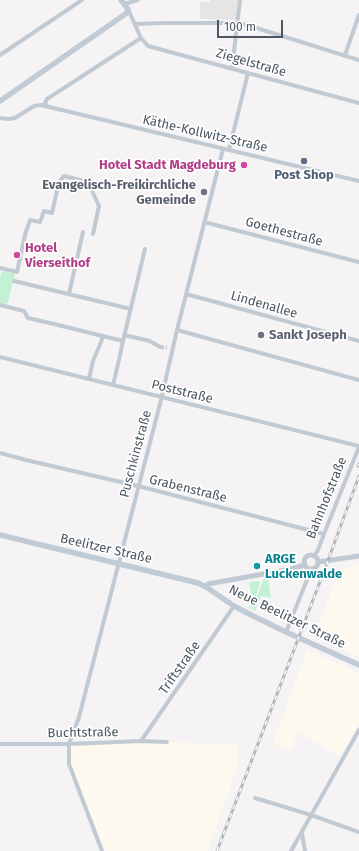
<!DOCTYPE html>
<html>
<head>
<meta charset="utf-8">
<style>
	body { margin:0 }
	#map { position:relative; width:359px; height:851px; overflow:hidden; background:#f5f3f3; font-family:"Fira Sans",sans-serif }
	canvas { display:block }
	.scale { position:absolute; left:217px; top:20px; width:66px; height:18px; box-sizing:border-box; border:2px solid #4a5661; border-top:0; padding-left:5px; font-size:12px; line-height:14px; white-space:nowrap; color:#4a5661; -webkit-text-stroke:3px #fff; paint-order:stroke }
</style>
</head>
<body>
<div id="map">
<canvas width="359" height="851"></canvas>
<div class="scale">100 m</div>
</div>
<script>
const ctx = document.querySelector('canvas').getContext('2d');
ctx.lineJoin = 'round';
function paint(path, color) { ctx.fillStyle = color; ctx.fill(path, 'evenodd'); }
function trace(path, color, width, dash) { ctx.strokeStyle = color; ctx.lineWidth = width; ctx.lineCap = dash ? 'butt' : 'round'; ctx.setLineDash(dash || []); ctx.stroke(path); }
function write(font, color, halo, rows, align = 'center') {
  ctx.font = font + ' "Fira Sans",sans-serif'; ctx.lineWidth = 3.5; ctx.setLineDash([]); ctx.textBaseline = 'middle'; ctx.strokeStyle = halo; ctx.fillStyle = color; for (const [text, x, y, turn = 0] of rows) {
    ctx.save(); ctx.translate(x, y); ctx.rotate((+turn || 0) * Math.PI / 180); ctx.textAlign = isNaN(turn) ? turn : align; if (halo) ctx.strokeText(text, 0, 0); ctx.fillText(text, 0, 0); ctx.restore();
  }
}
paint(new Path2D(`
	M359,564V657L333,645L315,635L339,570Z
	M307,650L359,673V723L340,756L298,732L291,750L273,743Z
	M167,742L238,745L237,769L207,851H105L83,799L69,764V744Z`), '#fdf9ef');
paint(new Path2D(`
	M210,0H238L237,20L200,19V2H210Z`), '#e6e4e5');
paint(new Path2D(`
	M2,271L15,274L7,305L0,303V278Z
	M268,579L271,598L261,596L255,611L252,609L257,597L263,580Z
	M259,581L260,582L256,596L251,609L249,608L252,600L249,582Z`), '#c3f1d5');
trace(new Path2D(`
	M160,347L167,348`), '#caccce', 4, [4, 2]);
trace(new Path2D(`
	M124,4L138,0
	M128,9L141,38L148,46L359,103
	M135,24L163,23H238L247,25L359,60
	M0,55L82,0
	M345,55L359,15
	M232,68L240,0
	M47,106L45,103L47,99L141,38
	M0,118L8,119L15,118L34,106L41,105L359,181
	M229,150L248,73
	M204,222L359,262
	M0,268L17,272L25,235L30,220L40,222L44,211L52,213L59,182L64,176L88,182L99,206L93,234
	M14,281L131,309
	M69,294L83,232
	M186,294L359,341
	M0,305L24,311L28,318L54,324L123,341
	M177,330L359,380
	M124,335L150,341L160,347
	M0,357L359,446
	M89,379L93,361L101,342L103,336
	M113,385L119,360L123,341L145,249
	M0,453L26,460L138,486L324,534
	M314,556L318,550L324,534L359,447
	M286,632L309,575L310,569
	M141,741L234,606
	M0,744H69L141,741L167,742
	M255,798L311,815L359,832
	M302,833L305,851
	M102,851L69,764V744L79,717L161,400L177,330L223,149
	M291,851L359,730`), '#c1cad2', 4);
trace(new Path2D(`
	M304 562a7 7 0 1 1 14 0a7 7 0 1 1-14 0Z
	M318,562L359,556
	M206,587L208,584L291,569L305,565`), '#c1cad2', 5);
trace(new Path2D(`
	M0,101L124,15L127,13L128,9L121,0
	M0,535L198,583L206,587L234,606L249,614L286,632L359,665`), '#c1cbd6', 5.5);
const rail = new Path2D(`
	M358,466L359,464
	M217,851L326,566L359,476`);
trace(rail, '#b5b8bd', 3);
trace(rail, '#fff', 1.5, [4.5]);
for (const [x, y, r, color] of [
	[304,161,4,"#5c6f8a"],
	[244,165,4,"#d1479c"],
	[204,192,4,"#6b7280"],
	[17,255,4,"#d1479c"],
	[261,335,4,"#6b7280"],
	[257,566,4,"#0f9aa8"]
]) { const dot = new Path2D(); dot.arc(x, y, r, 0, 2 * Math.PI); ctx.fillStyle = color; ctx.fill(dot); trace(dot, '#fff', 1.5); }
write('13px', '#4a5661', '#fff', [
	["Ziegelstraße",251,63,16],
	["Käthe-Kollwitz-Straße",205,134,13],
	["Goethestraße",284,232,15],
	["Lindenallee",264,305,16],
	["Poststraße",182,392,14],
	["Puschkinstraße",136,454,-75],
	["Grabenstraße",188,489,14],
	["Bahnhofstraße",327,498,-68],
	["Beelitzer Straße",106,549,13],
	["Neue Beelitzer Straße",287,617,26],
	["Triftstraße",180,668,-55],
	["Buchtstraße",83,733,-1]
]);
write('bold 13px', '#b23c85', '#fff', [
	["Hotel Stadt Magdeburg",236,165],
	["Hotel",25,248,"left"],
	["Vierseithof",25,263,"left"]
], 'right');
write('bold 13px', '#4e5e75', '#fff', [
	["Post Shop",304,175]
]);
write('bold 13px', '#5b616d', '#fff', [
	["Evangelisch-Freikirchliche",196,185],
	["Gemeinde",196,200],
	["Sankt Joseph",269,335,"left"]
], 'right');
write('bold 13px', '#0d838f', '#fff', [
	["ARGE",265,559],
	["Luckenwalde",265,574]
], 'left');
</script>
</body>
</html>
